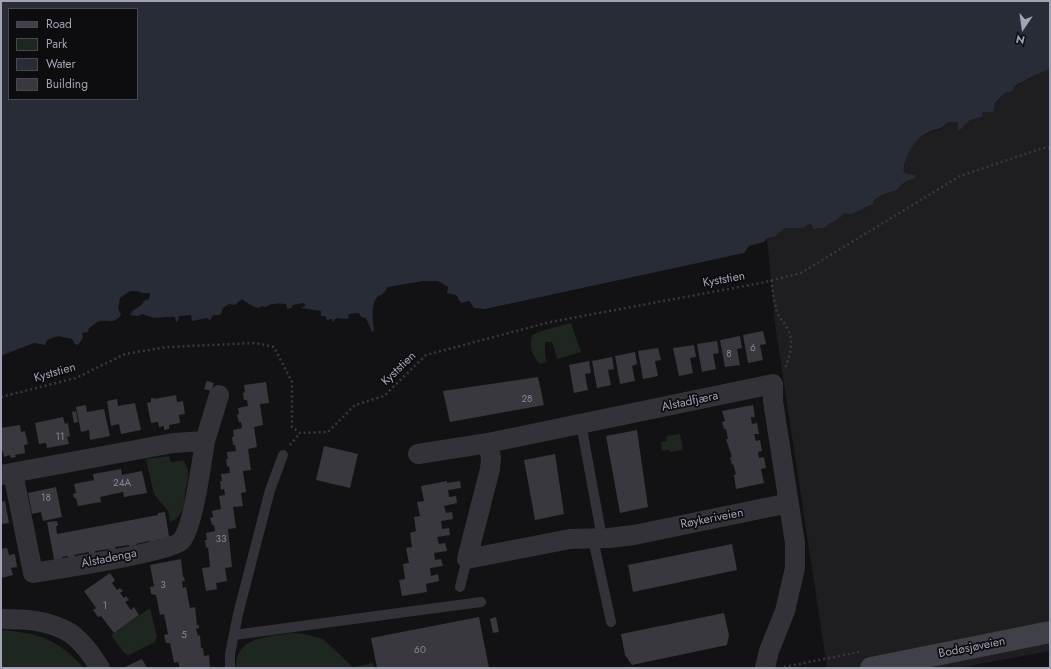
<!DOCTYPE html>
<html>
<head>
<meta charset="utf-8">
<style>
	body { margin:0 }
	#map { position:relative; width:1051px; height:669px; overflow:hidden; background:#121113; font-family:Jost,sans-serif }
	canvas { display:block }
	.frame { position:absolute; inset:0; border:2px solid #a2a3b5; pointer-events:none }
	.legend { position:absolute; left:8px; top:8px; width:130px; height:92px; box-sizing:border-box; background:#0d0c0e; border:1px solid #494851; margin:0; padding:5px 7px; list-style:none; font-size:12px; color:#a2a3b5 }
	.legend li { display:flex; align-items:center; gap:8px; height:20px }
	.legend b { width:20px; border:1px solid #494851 }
	.north { position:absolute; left:1003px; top:8px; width:40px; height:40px; -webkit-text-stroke:3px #0d0c0e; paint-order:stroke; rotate:193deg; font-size:11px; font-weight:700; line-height:16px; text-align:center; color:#a2a3b5 }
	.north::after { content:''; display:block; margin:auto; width:14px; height:18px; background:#a2a3b5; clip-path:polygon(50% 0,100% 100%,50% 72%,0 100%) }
</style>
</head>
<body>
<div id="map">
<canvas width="1051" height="669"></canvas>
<div class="frame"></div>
<ul class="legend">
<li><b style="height:5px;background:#404048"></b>Road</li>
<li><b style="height:11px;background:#1e2620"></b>Park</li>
<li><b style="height:11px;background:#272c37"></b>Water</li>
<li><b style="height:11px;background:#39383e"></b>Building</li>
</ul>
<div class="north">N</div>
</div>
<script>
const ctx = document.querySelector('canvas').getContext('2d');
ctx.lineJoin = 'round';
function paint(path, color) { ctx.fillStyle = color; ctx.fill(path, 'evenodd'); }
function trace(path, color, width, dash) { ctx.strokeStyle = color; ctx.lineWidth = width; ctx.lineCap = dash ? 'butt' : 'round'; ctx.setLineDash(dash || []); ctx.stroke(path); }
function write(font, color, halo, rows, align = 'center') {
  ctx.font = font + ' Jost,sans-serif'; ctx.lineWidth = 3.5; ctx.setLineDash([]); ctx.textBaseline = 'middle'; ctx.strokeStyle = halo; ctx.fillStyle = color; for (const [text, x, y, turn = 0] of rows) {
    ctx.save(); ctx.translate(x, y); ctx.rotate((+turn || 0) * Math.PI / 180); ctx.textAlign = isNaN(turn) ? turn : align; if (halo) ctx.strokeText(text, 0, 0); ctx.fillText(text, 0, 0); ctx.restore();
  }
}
paint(new Path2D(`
	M1050,69V651L958,668H827L775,324L767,238L774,237L785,228H803L809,224L817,229L835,221L845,213L851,215L859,209L866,208L874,200L884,194L897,190L899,187L909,180L916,178L915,175H906L904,172V167L907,154L915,141L930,132L942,129L948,122H958V130H960L970,120L982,117L983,112L998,101L1006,92L1033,76Z`), '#1e1d20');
paint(new Path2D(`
	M571,323L581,352L557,359L552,342H545V354L547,362L540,364C531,353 530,349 532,335L541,331Z
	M680,434L683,450L670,452L669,450L662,451L661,442L667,441L666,436Z
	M169,456L171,462L183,460C185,463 188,468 188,472C189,476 187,483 186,487C184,500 185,517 170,522L168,511L154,494L146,459Z
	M150,608L157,636L155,642L129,655L124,653L111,635Z
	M1,630C39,633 58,639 84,668H1Z
	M292,633L304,634L323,639L353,667L373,663L374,668H236C235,636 269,637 292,633Z`), '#1e2620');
paint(new Path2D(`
	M1,1H1050V69L1033,76L1015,86L1011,92H1006L994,104V109L993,112H983L982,117L970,120L960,130H958V122H948C940,131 938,128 929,132C918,137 909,148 906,160C904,165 902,170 906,174L915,175L916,178C909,180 901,183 897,190L884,194L874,200L873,204C865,208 858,210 851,215L845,213C839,220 830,222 824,228L813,229L812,225L809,224L803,228H785L774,237L767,238L764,242C758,243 755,245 749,246L744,253L485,309L474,308L469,301L461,303L456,295L447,293L448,287L438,281H423L388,287L382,295L378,296C370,305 373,319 374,331L372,332L366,318L361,317L359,313L349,314L348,319L336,318L333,323L332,319L327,320L325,316H321V311L301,308L306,305L303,303L293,305L291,308L287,309L286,304C280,303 270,303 266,307L262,306L259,308C253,307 247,303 242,299L235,305L229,304L223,308L221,314L219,315H213L210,320L207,318L192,321L191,315L179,316L178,321L176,322L175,317C162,316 157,321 143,314L138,316L130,315C133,308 141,308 144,301L149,299L150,293H142L137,291H130L120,298L118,309L121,314C117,324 108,320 100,321C96,322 92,326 89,328L88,332L82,333L83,338L78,345L75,344L72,339L58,336L47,340L45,345L34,343L3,355L1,357ZM9,9H137V99H9Z`), '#272c37');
paint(new Path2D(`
	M763,331L766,344L760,345L763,360L748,363L743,335Z
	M740,336L742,348L737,349L740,365L725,367L720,340Z
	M717,341L719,353L713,354L716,369L702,372L697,344Z
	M694,345L696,357L690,358L693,373L679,376L673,348Z
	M658,348L661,360L655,361L658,376L643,379L638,351Z
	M635,352L637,364L632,366L635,381L620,384L615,356Z
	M612,357L614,369L608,370L611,385L597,388L592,361Z
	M589,361L591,373L585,374L588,390L574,393L569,365Z
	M538,377L544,405L450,422L443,391Z
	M207,381L214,383L211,391L204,389Z
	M266,382L269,403L260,404L263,425L254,427L257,447L248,449L251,470L243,471L246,492L241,493L243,506L233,507L236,528L228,529L232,567L225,568L227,581L216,583L217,589L206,591L202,568L210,567L208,547L206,548L205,540H207L206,533L215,531L214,525H212L210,518L213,517L212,511L221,509L219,496L225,495L224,489L221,490L220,481H222L221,474L230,473L229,466L227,467L226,459H228L227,452L236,451L235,445H233L232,437H234L233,430L242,428L241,422H239L237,415L239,414L238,408L248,406L247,400H244L243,393L245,392L244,385Z
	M176,395L177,402L183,401L185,414L179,415L180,423L169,425V429L164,430V426L159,427L158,422L151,423L147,403L151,402V398H154V399Z
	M117,399L118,406L135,403L141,430L121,434L119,424L111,426L107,401Z
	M86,405L87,412L104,409L110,436L90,440L89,430L81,432L76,407Z
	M753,405L755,417H751L752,424L757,423L759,434H754L756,441L760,440L762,451L758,452L759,458L764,457L766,468L761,469L764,483L736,489L734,475L736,474L733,464L732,465L730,457H732L726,439H728L726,429H724L722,422L725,421L722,411Z
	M76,411L78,422L74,423L72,412Z
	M63,417L65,424L68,423L70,436L67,437L69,444L47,448L46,443L39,444L35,423Z
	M20,425L21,432L25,431L28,444L24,445L25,453L15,455L16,457L11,458L10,455L4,457L3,451L1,452V428Z
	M637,430L648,507L620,513L606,436Z
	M324,446L358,454L350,488L316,480Z
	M555,454L564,514L535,520L524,460Z
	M121,469L122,475L142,471L147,493L124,497L123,492L100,497L101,502L78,506L76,498H74L73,494L76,493L74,484L94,480L93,474Z
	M447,481V483L460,481L461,488L448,490L449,497L456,496L457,503L444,506L446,513L452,512L453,519L441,521L442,529L449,528L450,535L437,537L439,544L445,543L447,551L434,553L435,560L441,559L443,566L430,568L431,576L438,574L439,581L426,584L427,592L402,596L399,580L405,579L403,564L409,563L406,548L412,547L410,533L416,531L414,517L420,516L417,502L424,501L421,486Z
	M56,487L62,517L43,521L41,512L32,514L28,493Z
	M5,501L9,523L1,524V502Z
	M165,512L170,542L162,539L156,540L157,543L150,544L149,541L136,544V547L130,548L129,545L115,547L116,551L110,552L109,549L95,551V555L89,556V552L74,555L75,558L69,560L68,556L62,557V562L55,564L47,522L57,521L58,526H56L57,534L158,515V513Z
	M732,544L737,570L633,592L628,565Z
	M7,548L9,555L15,554L17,567L11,568L13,575L1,578V549Z
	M181,559L183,577H184L185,581H182L183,588L186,587L190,608L195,607L197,625H199V628L196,629L198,636L200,635L201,648H203L204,656L209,655L210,668H180L178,662L174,663L170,643H166L164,635L168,634L164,614L160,615L156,595L151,594L150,587L154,586L150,565Z
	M110,573L115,580L112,583L117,590L120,588L123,591L120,593L124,598L126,596L129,600L125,602L131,610L134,607L139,615L114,633L101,616L98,617L93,610L96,608L84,591Z
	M724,613L729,635L727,645L632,665L625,655L621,634Z
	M479,617L489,668H377L371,638Z
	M496,617L499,632L493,633L490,619Z
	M142,659L147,668H123Z`), '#39383e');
trace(new Path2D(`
	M771,280C773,291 774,302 777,312C779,318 784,322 787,328C795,341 790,357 784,370
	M1,397L76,378L125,354L167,347L256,343L274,347L292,382V427L300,433L328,432L355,405L384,396L426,355L550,322L761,283L801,273L960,176L1043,148H1050
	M290,445L300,433
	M784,667L859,652`), '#38383f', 2.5, [2, 3]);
trace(new Path2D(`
	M581,424L602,538
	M593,539L611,622
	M460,587L467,559
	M234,635L481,602
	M230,668V654L238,614L270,490L283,455`), '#333238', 10);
trace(new Path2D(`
	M205,441L219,395
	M488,443L491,458L490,469L467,559L570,539L609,538L634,535L789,503
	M418,454L488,443L773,384V401L795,543V568L785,611L769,651L765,668
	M1,475L173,443L205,441C202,460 193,529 181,541C170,552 56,569 33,573L13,473
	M1,619C25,619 49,620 70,633C83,642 92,656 100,668`), '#333238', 20);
trace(new Path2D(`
	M871,668L1050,632`), '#404048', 22);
write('10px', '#888897', null, [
	["6",753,349],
	["8",729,355],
	["28",527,400],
	["11",60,438],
	["24A",122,484],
	["18",46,499],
	["33",221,540],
	["3",163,586],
	["1",105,607],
	["5",184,636],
	["60",420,651]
]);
write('12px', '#a2a3b5', '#0d0c0e', [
	["Kyststien",724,280,-10],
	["Kyststien",399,369,-44],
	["Kyststien",55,373,-16],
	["Alstadfjæra",690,402,-12],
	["Røykeriveien",712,519,-11],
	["Alstadenga",109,559,-11],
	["Bodøsjøveien",972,648,-11]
]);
</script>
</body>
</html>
